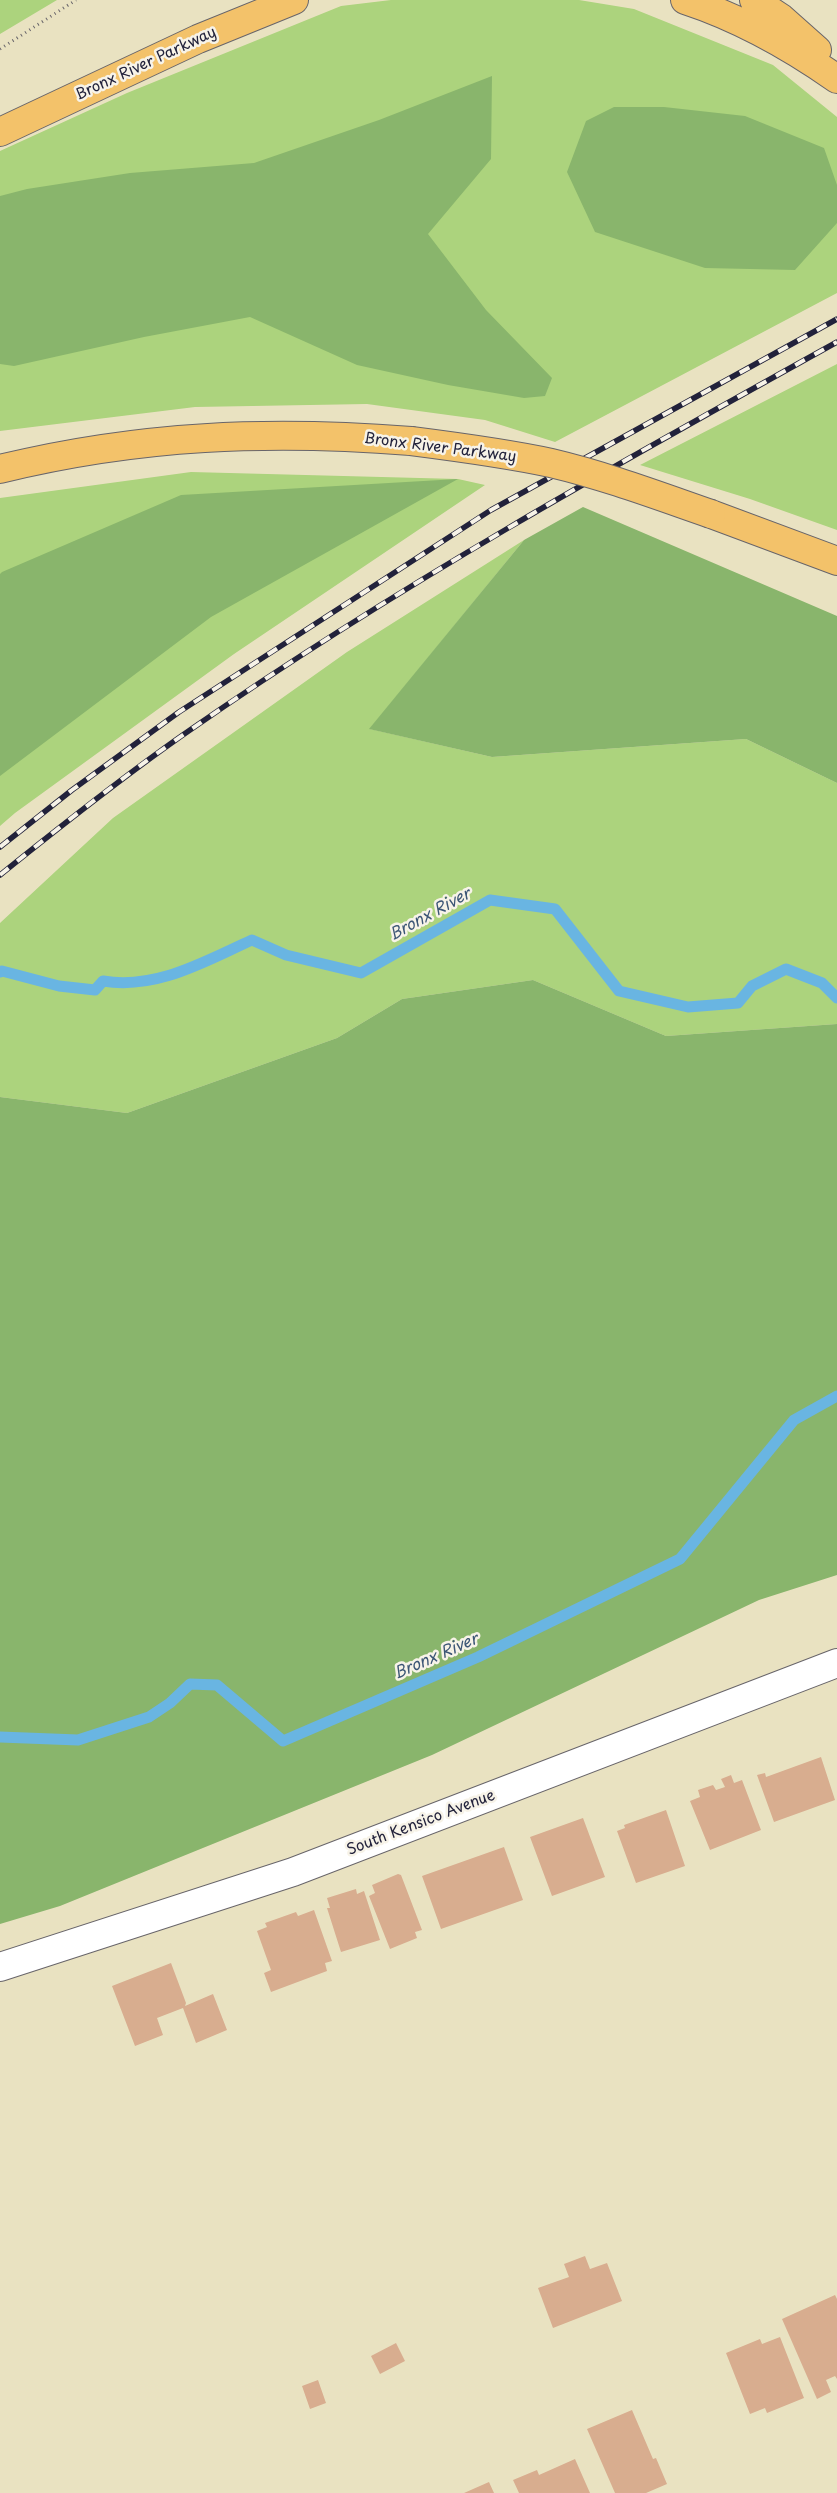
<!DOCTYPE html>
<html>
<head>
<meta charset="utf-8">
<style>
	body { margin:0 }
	canvas { display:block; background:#e9e2c1 }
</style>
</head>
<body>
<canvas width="837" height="2493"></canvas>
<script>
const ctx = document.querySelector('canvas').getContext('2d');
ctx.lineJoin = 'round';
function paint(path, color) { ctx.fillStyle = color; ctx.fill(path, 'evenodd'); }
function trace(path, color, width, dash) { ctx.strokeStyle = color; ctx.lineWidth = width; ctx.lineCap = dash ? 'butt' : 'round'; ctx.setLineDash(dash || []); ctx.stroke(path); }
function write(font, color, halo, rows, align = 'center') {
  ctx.font = font + ' "Playpen Sans",sans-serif'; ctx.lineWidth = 5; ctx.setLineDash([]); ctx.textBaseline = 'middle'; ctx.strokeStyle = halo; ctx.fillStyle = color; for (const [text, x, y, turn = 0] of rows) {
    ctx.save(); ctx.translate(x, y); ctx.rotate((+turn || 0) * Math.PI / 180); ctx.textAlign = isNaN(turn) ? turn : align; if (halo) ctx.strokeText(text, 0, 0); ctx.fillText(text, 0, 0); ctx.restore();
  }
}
paint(new Path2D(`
	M0,0H57L0,34Z
	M391,0H579L634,9L773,65L837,117V293L555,442L485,420L367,404L195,407L0,431V151L127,93L341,6Z
	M837,364V530L750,499L640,465Z
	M191,472L458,479L485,485L234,654L15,813L0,826V498Z
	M524,540L370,729L492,757L746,739L837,783V1024L666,1036L533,980L402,999L337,1038L127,1113L0,1097V923L113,818L347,652Z`), '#acd37d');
paint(new Path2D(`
	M492,76L491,159L428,234L486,310L552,378L545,396L524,398L448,385L357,365L250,317L144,337L14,366L0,364V196L27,189L130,173L254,163L379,120Z
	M614,107H664L745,116L824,148L837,185V223L795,270L705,268L595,232L567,172L586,121Z
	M458,479L211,617L0,776V574L2,572L181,495Z
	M583,507L837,616V783L746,739L492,757L369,729L524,540Z
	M533,980L666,1036L837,1024V1575L759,1600L432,1755L60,1906L0,1924V1097L127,1113L337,1038L402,999Z`), '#89b56c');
trace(new Path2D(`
	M0,972L2,971L59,986L95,990L103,981C157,990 205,961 252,940L286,955L361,973L490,900L555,909L619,991L688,1007L738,1003L752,986L786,969L822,983L837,998
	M0,1737L78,1740L149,1717L170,1703L190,1684L217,1685L283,1741L478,1657L680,1559L794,1420L837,1396`), '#69b5e2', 11);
paint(new Path2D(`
	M821,1757L835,1800L774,1822L757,1775L765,1773L766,1777Z
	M731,1775L734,1783L742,1780L761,1830L710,1850L690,1801L700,1797L698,1790L713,1785L716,1790L725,1787L721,1779Z
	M666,1810L685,1866L636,1883L617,1831L625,1828L624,1825Z
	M583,1818L605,1877L552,1896L530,1837Z
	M504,1847L523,1900L441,1929L422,1876Z
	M398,1874L401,1875L422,1930L415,1932L417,1938L390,1949L369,1896L375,1893L372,1885Z
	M356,1889L357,1894L364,1891L380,1940L341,1952L327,1908H330L327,1898Z
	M314,1910L332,1961L325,1963L327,1971L271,1992L264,1973L271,1970L257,1931L267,1927L265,1923L296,1912L298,1916Z
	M171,1963L186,2003L185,2006L213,1994L227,2030L196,2043L183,2008L157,2018L163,2035L135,2046L112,1986Z
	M585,2256L590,2269L607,2263L622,2301L553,2328L538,2288L569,2277L564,2264Z
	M835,2295L837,2299V2379L835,2376L826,2380L831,2392L817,2399L782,2319Z
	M780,2337L804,2398L767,2413L765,2408L750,2414L726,2353L760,2339L762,2344Z
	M396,2343L405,2361L380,2374L371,2356Z
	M318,2380L326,2403L310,2409L302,2386Z
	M632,2410L653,2459L656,2458L667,2484L646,2493H615L587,2429Z
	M575,2459L590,2493H519L513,2480L537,2470L539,2475Z
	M489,2482L494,2493H464Z`), '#d8ad8f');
const minor = new Path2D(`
	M0,1967L293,1872L837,1663`);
const highway = new Path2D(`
	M685,0C740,18 790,46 837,79
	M754,0L781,18L817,50
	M0,132L198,39L294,0
	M0,469C139,435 269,430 411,441
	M711,514L837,561`);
trace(minor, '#68656a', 30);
trace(highway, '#68656a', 30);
trace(new Path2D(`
	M0,49L76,0`), '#68656a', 3, [1, 4]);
trace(minor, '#fff', 28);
trace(highway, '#f3c26a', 28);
const rail = new Path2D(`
	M0,847L72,790L179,712L491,510L837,319
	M0,875C62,825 125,775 190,730C397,586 617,464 837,342`);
trace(rail, '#22223b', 5.5);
trace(rail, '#f7f3e8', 4, [11]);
const highwayBridge = new Path2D(`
	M411,441C458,447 505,453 551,463C606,476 659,496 711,514`);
trace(highwayBridge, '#68656a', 30, []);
trace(highwayBridge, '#f3c26a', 28);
write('15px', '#22223b', '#f7f3e8', [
	["Bronx River Parkway",146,64,-25],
	["Bronx River Parkway",440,448,7],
	["South Kensico Avenue",421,1823,-21]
]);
write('italic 16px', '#3b5575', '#f7f3e8', [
	["Bronx River",430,915,-29],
	["Bronx River",436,1657,-24]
]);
</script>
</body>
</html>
